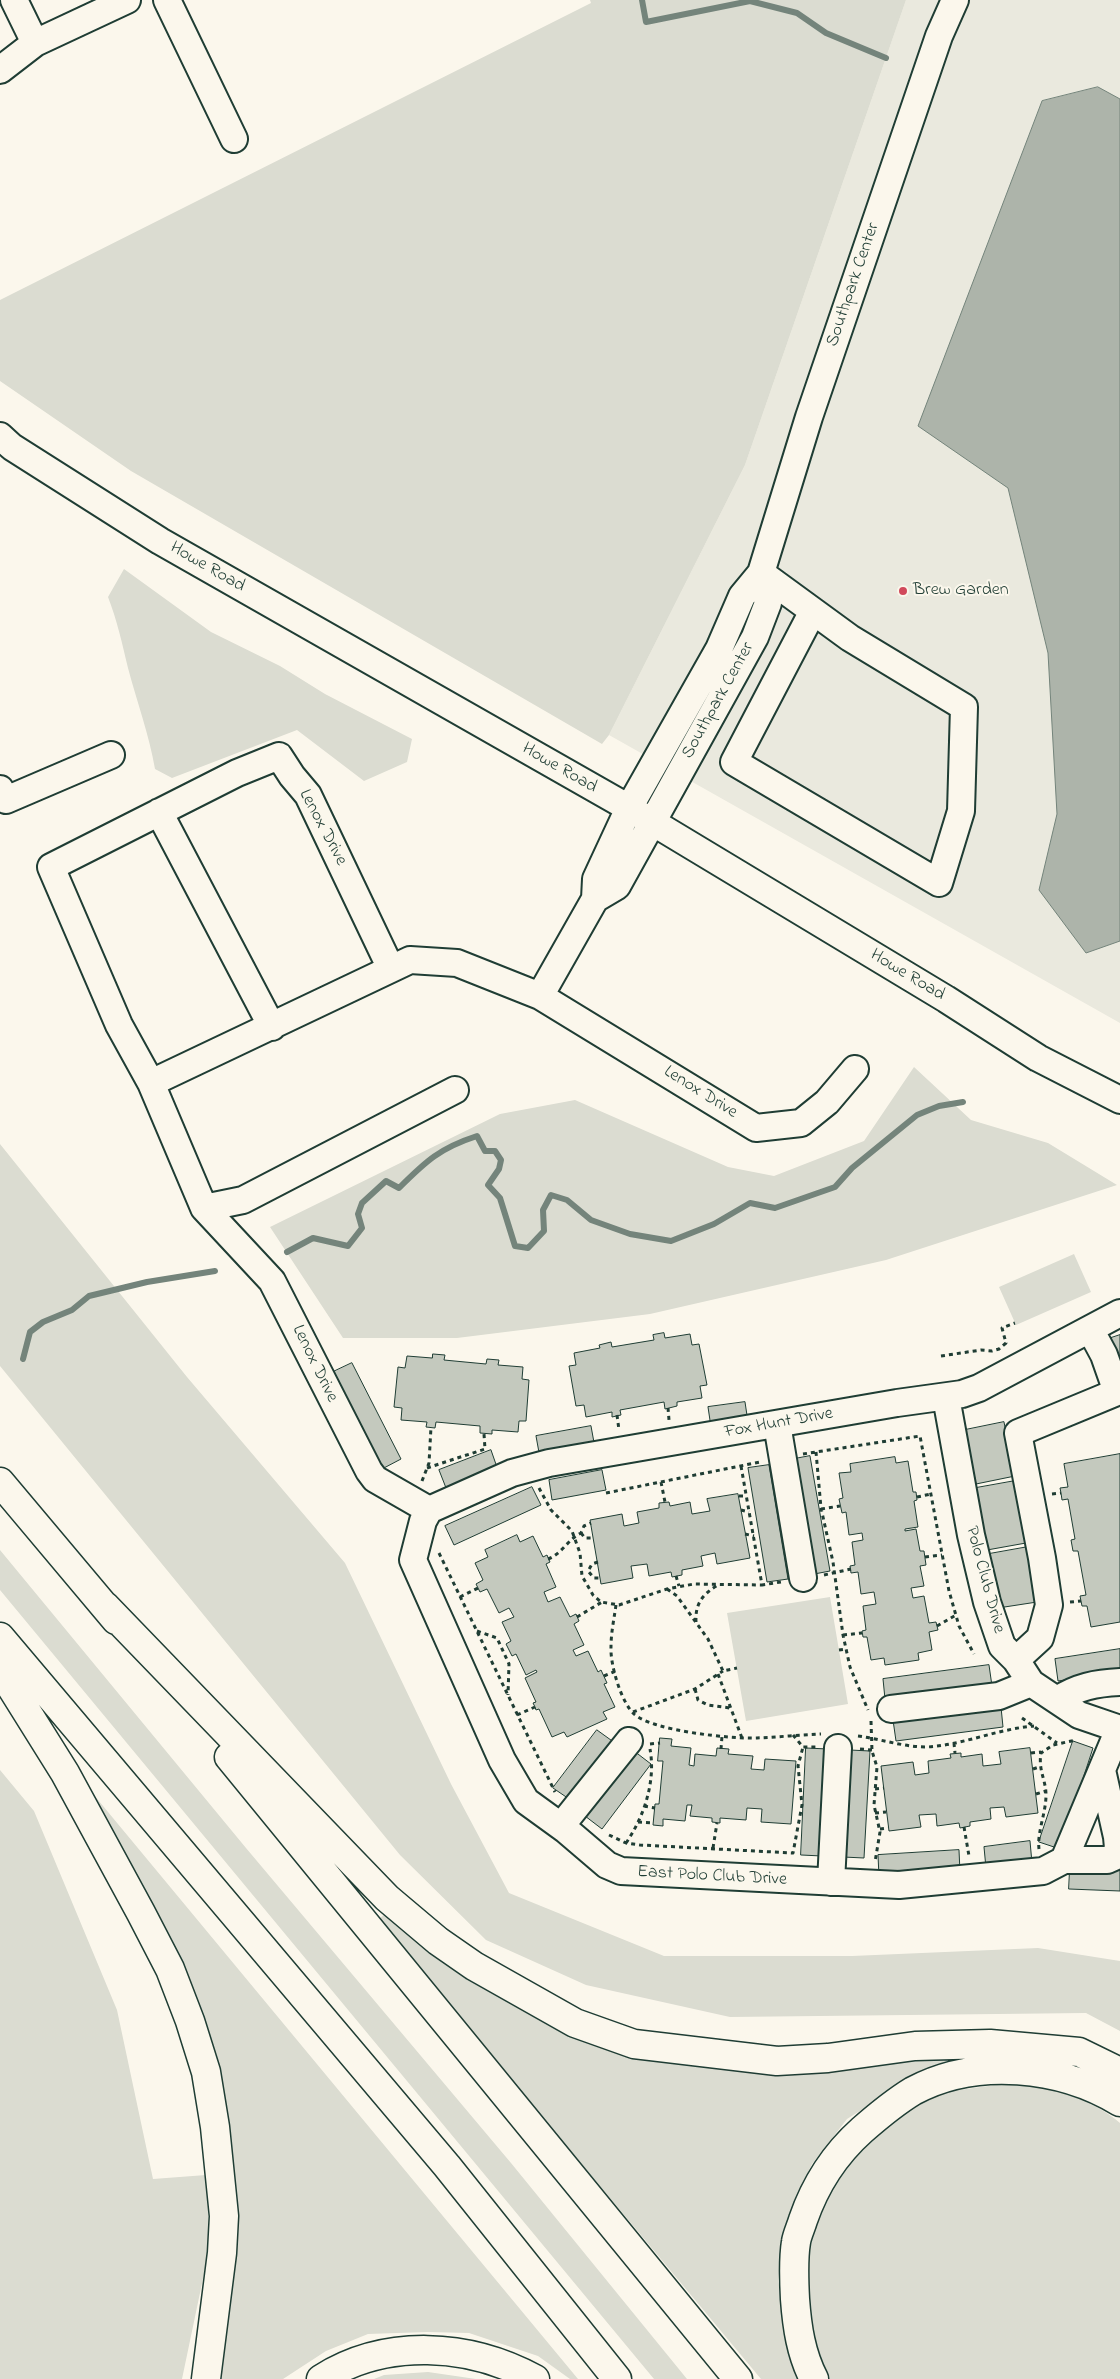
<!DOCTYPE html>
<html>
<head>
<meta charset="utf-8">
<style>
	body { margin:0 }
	canvas { display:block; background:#fbf7ec }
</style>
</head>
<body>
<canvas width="1120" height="2379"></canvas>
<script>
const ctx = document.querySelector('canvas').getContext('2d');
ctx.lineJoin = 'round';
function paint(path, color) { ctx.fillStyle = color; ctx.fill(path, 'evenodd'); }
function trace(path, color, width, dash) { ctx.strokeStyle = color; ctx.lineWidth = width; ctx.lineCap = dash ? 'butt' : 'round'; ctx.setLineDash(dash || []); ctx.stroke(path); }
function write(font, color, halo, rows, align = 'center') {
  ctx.font = font + ' "Indie Flower",sans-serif'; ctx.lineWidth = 4; ctx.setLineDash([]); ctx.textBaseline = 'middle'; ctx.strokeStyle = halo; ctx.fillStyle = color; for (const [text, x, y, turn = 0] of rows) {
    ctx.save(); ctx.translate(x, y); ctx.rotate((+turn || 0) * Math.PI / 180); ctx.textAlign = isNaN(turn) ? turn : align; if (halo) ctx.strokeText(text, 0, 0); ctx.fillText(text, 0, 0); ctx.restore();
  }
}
paint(new Path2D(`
	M906,0H1120V1023L609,735L745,465Z`), '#eae9de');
paint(new Path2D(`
	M590,0H906L745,465L609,735L602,744L131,471L0,381V300L591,3Z
	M124,569L211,632L280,666L325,694L412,739L407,762L364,781L297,730L172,778L155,769C149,734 137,702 128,668C122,643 117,620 108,597Z
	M914,1067L971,1120L1048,1143L1117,1185L886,1260L650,1314L457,1338H343L270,1227L500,1114L575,1100L728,1167L774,1176L864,1141Z
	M0,1144L187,1377L345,1563L451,1784L509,1893L664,1956H852L1038,1948L1120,1961V2031L1086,2013L730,2017L586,1985L486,1940L400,1855L0,1366Z
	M1074,1254L1091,1292L1016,1325L999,1287Z
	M0,1550L246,1848L511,2163L687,2379H654L0,1590Z
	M830,1597L848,1704L746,1721L727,1613Z
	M0,1770L34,1811L117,2010L153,2179L206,2175L210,2245L182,2379H0Z
	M79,1777L578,2379H570L538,2356L469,2333L427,2332L368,2334L326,2351L283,2379H216L218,2089Z
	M387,1912L423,1942L519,2008L629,2052L987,2054L914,2077L847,2119L812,2164L799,2191L784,2237L778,2281L785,2326L801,2379H761L378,1920Z
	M1011,2083C1049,2088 1090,2097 1120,2123V2379H825L810,2325L805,2253L830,2179L880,2128L921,2102L944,2092Z
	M428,2372L476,2379H374L384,2375Z`), '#dbdcd1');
const water = new Path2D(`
	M1098,87L1120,99V941L1086,953L1039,890L1057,814L1048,653L1008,488L918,426L1042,101Z`);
paint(water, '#adb4aa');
trace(water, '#74847b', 1);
trace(new Path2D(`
	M642,0L646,22L750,1L797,13L826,33L886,58
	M287,1252L313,1238L348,1246L362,1228L358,1214L362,1203L386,1181L399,1188C426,1161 440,1148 477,1136L485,1151H495L501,1160L499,1169L488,1185L500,1198L515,1246L528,1248L544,1231L543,1210L551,1195L567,1200L591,1220L630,1234L671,1241L714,1224L750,1203L775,1208L835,1187L852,1168L917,1115L939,1106L963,1102
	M23,1359L30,1332L43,1322L72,1310L89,1296L147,1282L215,1271`), '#74847b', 6);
const building = new Path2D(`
	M664,1333L665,1338L690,1334L692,1345L699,1344L707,1385L700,1386L702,1398L677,1402V1406L665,1409L664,1402L620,1410L621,1415L612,1417V1412L586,1417L584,1405L576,1406L569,1366L576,1365L574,1353L600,1348L599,1345L611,1342L612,1347L654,1340L653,1335Z
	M1120,1335V1372L1108,1339Z
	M433,1354L445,1355L444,1360L486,1364L487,1359L499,1360L498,1365L523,1367L522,1379L529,1380L526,1421H519L518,1432L492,1430V1434L480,1433V1426L436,1422L435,1428L426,1427L427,1422L401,1420L402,1408L394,1407L398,1367L405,1368L407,1356L432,1358Z
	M352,1363L401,1459L382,1469L333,1372Z
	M745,1402L748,1422L711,1427L708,1407Z
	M1004,1422L1015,1476L976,1484L965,1430Z
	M591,1426L595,1448L540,1458L536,1436Z
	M491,1450L499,1473L448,1493L439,1470Z
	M1120,1454V1622L1091,1627L1087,1606H1082L1080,1596L1086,1595L1078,1551H1073L1071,1540L1075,1539L1068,1499L1062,1500L1061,1493L1060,1488L1068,1487L1064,1464Z
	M810,1456L830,1571L809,1575L789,1460Z
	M895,1457L896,1463L908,1461L913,1492H916L917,1500L914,1501L918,1527L905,1529V1531L916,1529L920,1551H924L926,1565L920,1566L924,1586L911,1588L913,1598L924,1596L929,1623L936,1622L938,1630L929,1632L932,1650L918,1653L919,1660L885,1665L884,1658L871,1660L867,1637H863L862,1631L866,1630L863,1606L876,1604L874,1592L861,1594L858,1572L851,1573L850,1566L855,1565L852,1542L863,1540L862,1533L849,1535L846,1512L842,1513L839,1499L843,1498L839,1473L851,1472L850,1464Z
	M769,1465L788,1579L767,1582L748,1468Z
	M602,1470L606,1490L552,1500L549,1480Z
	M1015,1481L1026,1543L987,1550L976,1488Z
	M532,1487L541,1505L454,1545L445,1526Z
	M738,1494L750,1558L717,1564L715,1553L701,1556L703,1566L682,1570V1575L672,1577L671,1572L649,1576L647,1564L631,1566L633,1578L601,1584L590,1520L622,1514L624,1526L639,1523L637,1512L659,1508V1503L669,1502L670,1506L690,1502L692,1514L710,1511L707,1499Z
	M517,1535L520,1542L533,1536L543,1557L547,1555L550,1562L546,1564L556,1587L544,1592L548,1602L560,1597L570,1617L576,1614L579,1621L574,1624L584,1645L573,1650L576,1656L588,1651L598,1672L601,1670L607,1683L604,1684L615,1707L603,1712L607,1719L567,1737L564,1732L552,1737L539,1709L536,1710L535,1707L533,1703L536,1702L525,1678L537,1672L536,1670L526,1675L516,1654L512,1656L506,1644L511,1641L502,1622L514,1617L509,1608L499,1613L487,1589L480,1592L476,1584L483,1580L475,1563L488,1557L485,1550Z
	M1028,1547L1037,1602L998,1608L989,1554Z
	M1120,1649V1672L1058,1681L1055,1659Z
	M989,1665L992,1686L885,1699L883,1679Z
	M1001,1707L1003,1727L896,1741L893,1720Z
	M597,1730L615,1743L572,1801L553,1788Z
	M660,1738L672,1739L671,1746L691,1748L689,1765L694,1766L695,1754L716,1756L717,1748L729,1749L728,1754L753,1756L751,1769L764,1770L765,1759L796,1761L791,1824L761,1822L762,1809L747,1808L746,1820L720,1818V1823L712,1822V1818L690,1816L692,1805H687L685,1821L663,1819V1826L653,1825L655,1804H659L663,1761H658Z
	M1073,1741L1093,1748L1060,1849L1039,1842Z
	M806,1748L828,1749L822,1856L801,1855Z
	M1030,1748L1038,1813L1006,1817L1004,1807L990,1808L991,1819L970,1822V1826L960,1828L959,1823L937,1826L936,1814L919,1815L921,1827L889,1831L881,1766L913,1762L915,1775L929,1773L928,1761L951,1758L950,1754L961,1753V1757L982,1754L983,1766L1001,1764L999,1752Z
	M850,1750L870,1751L864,1858L843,1857Z
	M634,1751L651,1764L602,1829L585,1816Z
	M1030,1841L1032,1863L986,1868L984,1847Z
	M959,1850L960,1872L879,1877L878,1855Z
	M1070,1869L1120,1870V1891L1069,1889Z`);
paint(building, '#c4c9be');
trace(building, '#1f3d34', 1);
const minor = new Path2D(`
	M14,0L35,43
	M167,0L234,139
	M0,70L35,43L127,0
	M0,436L12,447L160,541L629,808L946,999L1038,1058L1120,1100
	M761,573L850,638L964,707L961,811L939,883L734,762L813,611
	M0,789L6,800L111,755
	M159,812L272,1027
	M595,899L617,886L755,637L768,603L761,573
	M391,969L308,795L292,776L279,756L237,773L51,867L119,1025L151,1083L410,960L457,963L540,996
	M855,1069L827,1102L801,1123L756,1128L540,996L595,899L596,879L629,808L719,649L742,596L761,573L809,417L939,36L955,0
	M151,1083L204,1208L243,1200L455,1090
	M204,1208L272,1281L369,1471L375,1479L429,1510
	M946,1397L971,1535L987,1602L1002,1646L1016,1660L1031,1683L1079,1715L1120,1729
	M777,1424L803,1578
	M429,1510L423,1521L413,1560L502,1760L526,1801L566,1830L607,1865L621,1871L899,1885L1043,1871L1064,1860L1119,1729
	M429,1510L512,1473L549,1463L897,1403L962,1394L979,1388L1120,1313
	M1016,1660L1040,1638L1049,1605L1042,1558L1018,1433L1117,1392L1104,1355L1090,1329
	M1057,1700C1077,1687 1096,1683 1120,1682
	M891,1709L999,1696L1031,1683
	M561,1826L629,1741
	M1064,1860H1107L1116,1856L1118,1848L1117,1837L1102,1770
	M831,1882L838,1748`);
const highway = new Path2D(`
	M0,1482L116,1620
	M105,1606L387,1898L438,1941L474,1966L575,2023L634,2044L777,2061L828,2058L915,2046L990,2044L1079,2052L1120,2072
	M0,1637L447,2166L617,2379
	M0,1669L65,1773L141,1913L170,1969L190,2021L206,2072L215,2127L224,2216L222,2253L206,2379
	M229,1757L738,2379
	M321,2379C386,2338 469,2343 535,2379
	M814,2379C801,2354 797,2327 795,2299C794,2280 793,2260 796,2242C797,2235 801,2227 803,2220C815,2185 834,2155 862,2130C878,2116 895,2102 913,2091C976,2057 1061,2066 1120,2102`);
trace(minor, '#1f3d34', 30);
trace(highway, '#1f3d34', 31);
trace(new Path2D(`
	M941,1356L981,1350L992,1351L999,1349L1006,1343L1002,1328L1015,1323
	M668,1408L669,1420
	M617,1415L619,1430
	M816,1452L821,1508L833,1562L843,1635L850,1667L868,1710
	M803,1454L920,1436L949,1591L959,1626L974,1654
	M741,1466L762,1585L781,1582
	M427,1468L485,1449L484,1434
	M422,1481L429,1463L431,1427
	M661,1482L665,1502
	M539,1488L551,1510L572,1531L580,1553L582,1576L593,1595L601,1602L619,1605L667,1589L694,1584L762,1585
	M606,1493L760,1462
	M1052,1494L1061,1493
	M739,1496H747
	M917,1497L931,1494
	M821,1509L840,1506
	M741,1510L749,1512
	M581,1533L585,1538H593
	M745,1534L754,1536
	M439,1553L555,1792
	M925,1557L942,1555
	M548,1559C562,1554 568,1539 581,1533L584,1526L591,1523
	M598,1562L592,1564L588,1571L594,1578H600
	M824,1575L851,1569
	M676,1576L679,1586
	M667,1589L677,1596L708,1639L723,1671L737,1668
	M460,1597L478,1588
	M1070,1602L1081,1601
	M616,1605C614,1619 611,1633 611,1647C610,1664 621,1702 634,1714C653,1731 731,1739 757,1738C778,1737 800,1735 821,1734
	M577,1617L602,1602
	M696,1622C695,1603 703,1594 718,1585
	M937,1626L956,1615
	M477,1631L497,1638L509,1664L508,1695
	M843,1635L862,1633
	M839,1650L846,1649
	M718,1674L742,1738
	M604,1676L616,1671
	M695,1689L698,1700L708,1705L730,1708
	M633,1712L695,1689L723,1671
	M517,1715L535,1707
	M1022,1718L1057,1743
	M871,1721L872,1751L877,1767L874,1805L880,1832L875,1862
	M793,1735L803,1747H816
	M858,1736C881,1739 903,1747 927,1747C963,1745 997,1729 1034,1726
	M954,1743L955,1753
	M650,1744L660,1743
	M721,1749L722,1736
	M860,1749L872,1750
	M1031,1753L1041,1752
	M1033,1769L1039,1767
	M875,1789L884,1788
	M1036,1794L1046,1791
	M644,1806L655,1808
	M875,1813L886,1812
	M638,1822L653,1823
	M964,1827L969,1856
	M880,1829L888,1828
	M609,1835L626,1843L640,1845L793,1853L802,1805L798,1766L803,1747
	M626,1843C644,1817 656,1781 650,1749
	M713,1848L717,1823
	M1039,1849C1037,1832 1046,1813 1046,1795C1046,1780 1038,1770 1041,1753L1053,1745L1076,1740`), '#1f3d34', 3, [4, 4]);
trace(minor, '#fbf7ec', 26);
trace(highway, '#fbf7ec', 28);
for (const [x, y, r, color] of [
	[903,591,5,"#d1495b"]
]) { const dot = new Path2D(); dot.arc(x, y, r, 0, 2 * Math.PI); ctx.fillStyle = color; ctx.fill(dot); trace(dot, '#fbf7ec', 2); }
write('18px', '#1f3d34', '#fbf7ec', [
	["Southpark Center",854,285,-71],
	["Howe Road",207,568,30],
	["Southpark Center",719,701,-61],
	["Howe Road",559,769,30],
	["Lenox Drive",322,828,62],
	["Howe Road",907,976,31],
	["Lenox Drive",700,1093,32],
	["Lenox Drive",314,1364,64],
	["Fox Hunt Drive",779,1424,-10],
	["Polo Club Drive",984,1580,75],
	["East Polo Club Drive",712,1877,3]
]);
write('18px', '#1f3d34', '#fbf7ec', [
	["Brew Garden",913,591]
], 'left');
</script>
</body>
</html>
